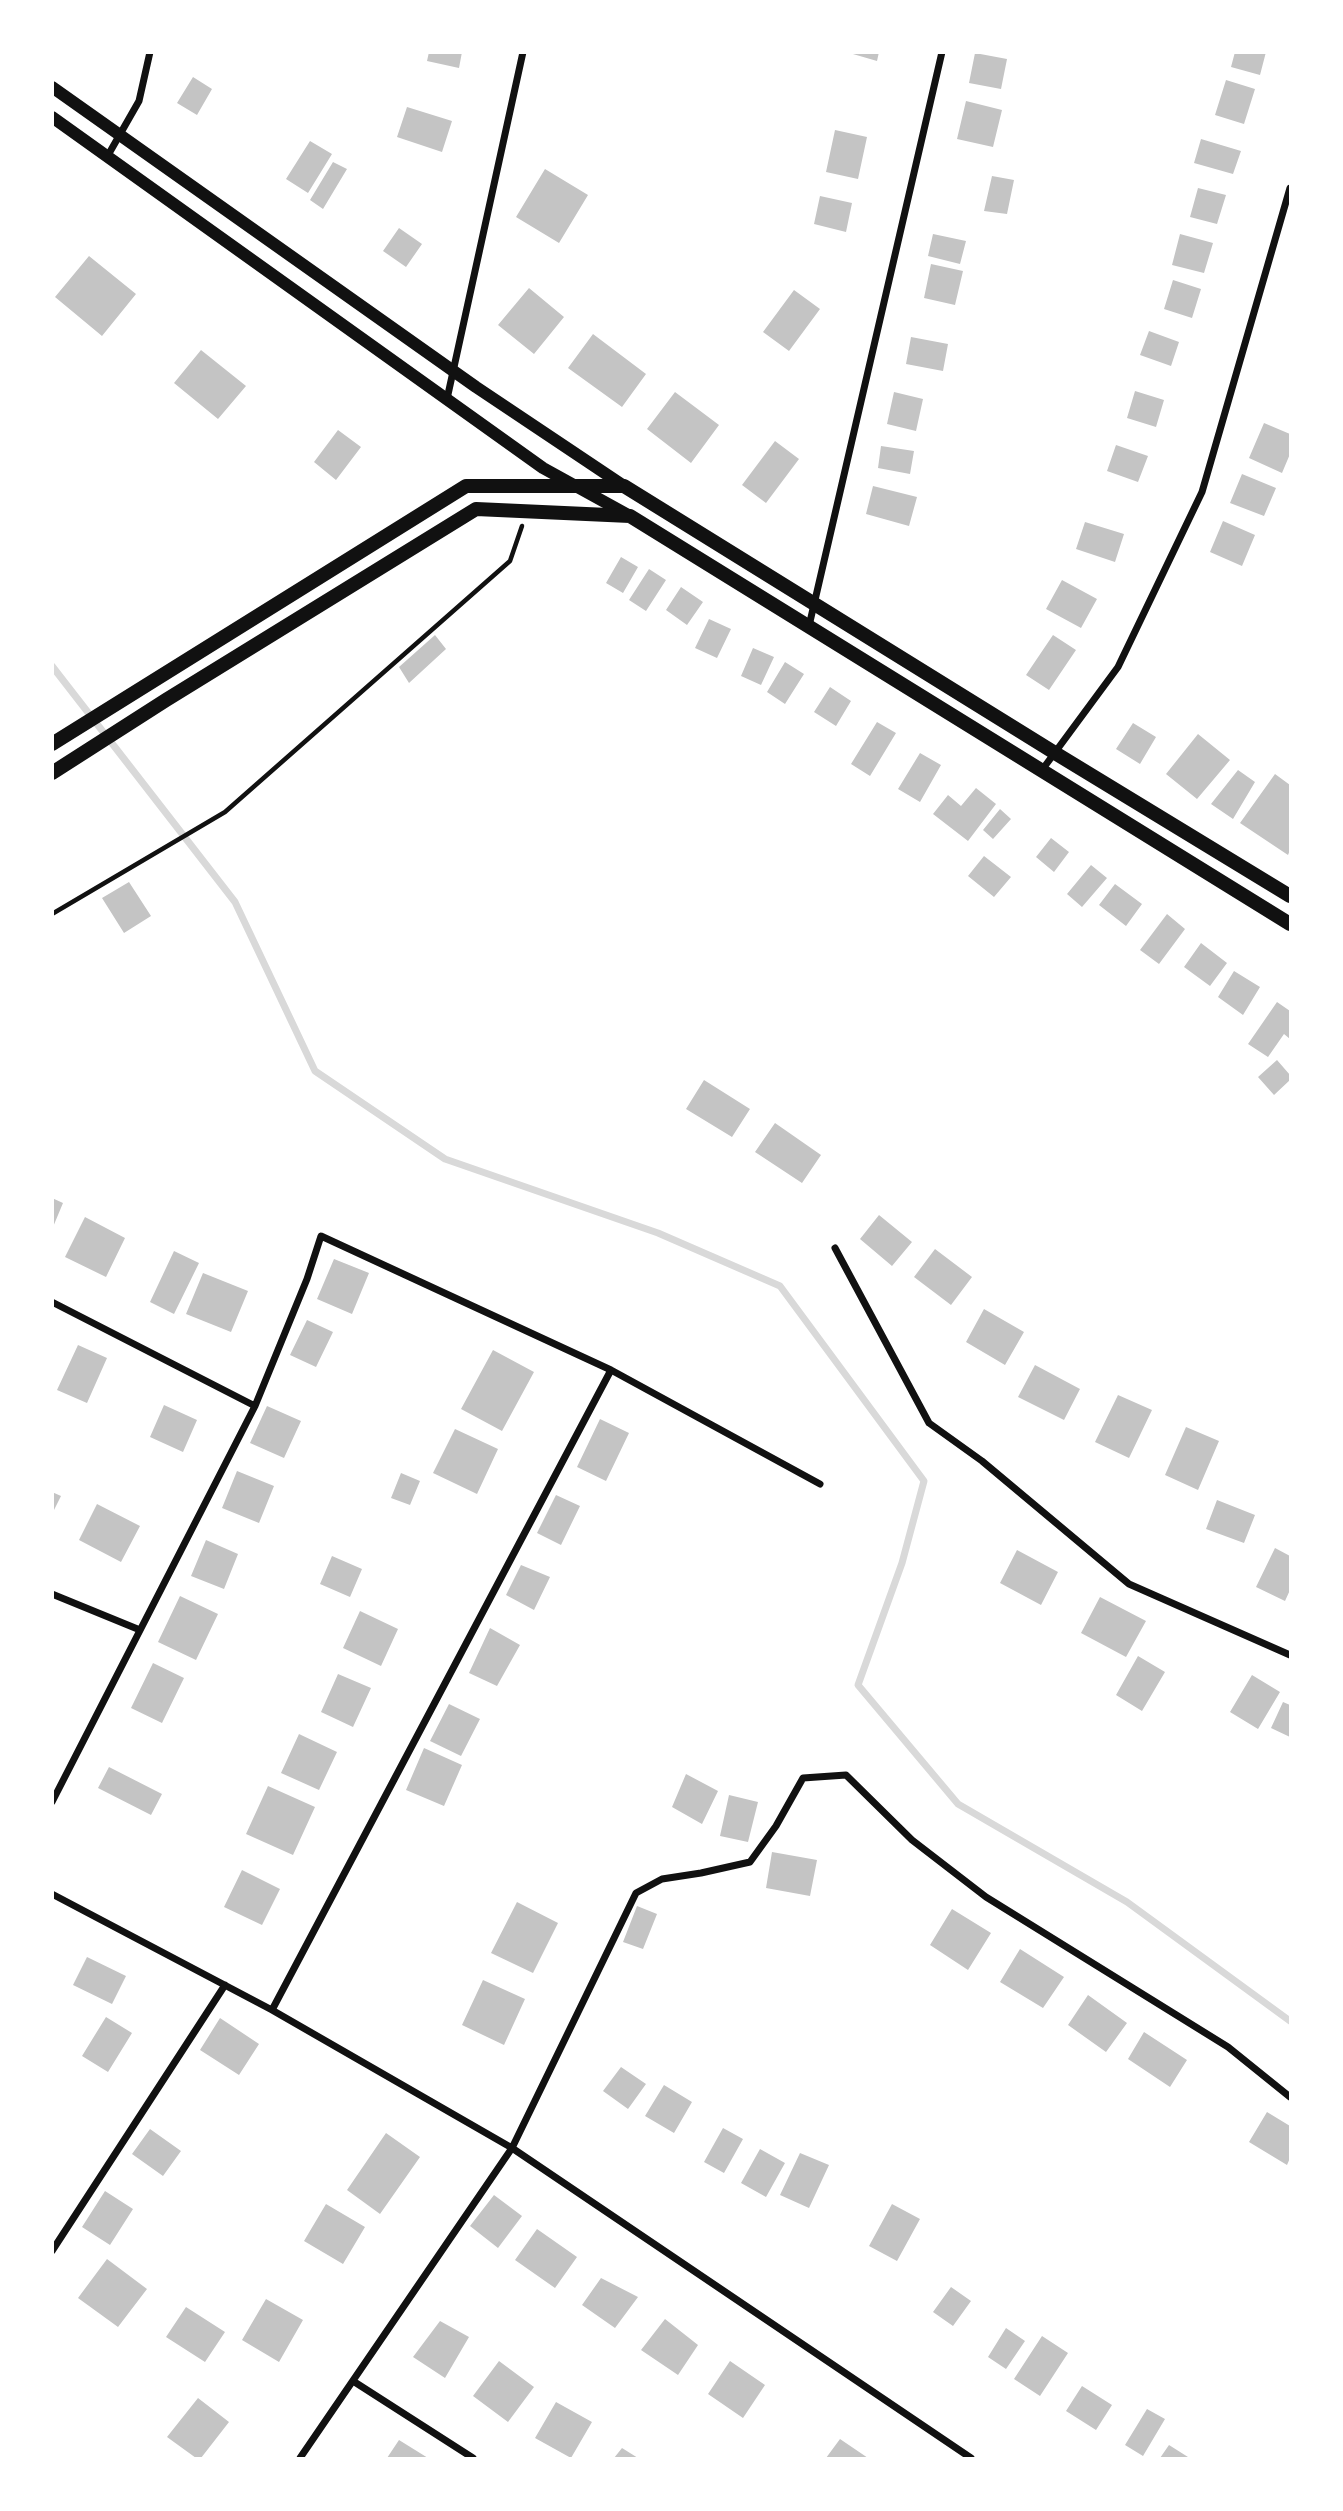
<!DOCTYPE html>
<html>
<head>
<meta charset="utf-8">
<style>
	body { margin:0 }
	#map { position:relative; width:1343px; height:2511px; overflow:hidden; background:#fff; font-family:Bitter,serif }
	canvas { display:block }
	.frame { position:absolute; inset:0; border:54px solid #fff; pointer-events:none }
</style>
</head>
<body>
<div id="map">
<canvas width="1343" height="2511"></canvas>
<div class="frame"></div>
</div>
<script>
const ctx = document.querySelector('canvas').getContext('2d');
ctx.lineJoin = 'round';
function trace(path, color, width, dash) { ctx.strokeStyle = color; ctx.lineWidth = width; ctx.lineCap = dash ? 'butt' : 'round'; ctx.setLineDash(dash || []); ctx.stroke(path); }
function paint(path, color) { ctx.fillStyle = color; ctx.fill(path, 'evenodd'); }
trace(new Path2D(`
	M52,666L235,902L315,1071L445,1159L658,1233L780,1286L924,1481L902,1563L858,1685L958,1804L1127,1902L1290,2021`), '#d9d9d9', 7);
paint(new Path2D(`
	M429,52H462L459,68L427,61Z
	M846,52H879L877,61Z
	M1235,52H1266L1260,75L1231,67Z
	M975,53L1007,59L1001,89L969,83Z
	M193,77L212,89L197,115L177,103Z
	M1226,80L1255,89L1244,124L1215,115Z
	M966,101L1002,110L993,147L957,139Z
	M407,107L452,121L442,152L397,137Z
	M835,130L867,137L858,179L826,172Z
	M1201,139L1241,151L1233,174L1194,163Z
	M310,141L332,154L308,193L286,179Z
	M333,162L347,169L323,209L310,200Z
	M545,169L588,195L559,243L516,217Z
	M992,176L1014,180L1007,214L984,211Z
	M1198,188L1226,195L1217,224L1190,217Z
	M820,196L852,203L846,232L814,224Z
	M399,228L422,244L406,267L383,251Z
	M933,234L966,241L960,264L928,256Z
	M1180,234L1213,243L1204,273L1172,265Z
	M89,256L136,294L102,336L55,297Z
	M931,264L963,271L955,305L924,298Z
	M1173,280L1201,289L1192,318L1164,309Z
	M529,288L564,317L534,354L498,325Z
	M794,290L820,309L789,351L763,332Z
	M1149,331L1179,342L1171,366L1140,355Z
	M593,334L646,374L622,407L568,368Z
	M911,337L948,344L943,371L906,364Z
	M201,350L246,386L218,419L174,383Z
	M1135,391L1164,400L1156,427L1127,418Z
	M675,392L719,425L691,463L647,429Z
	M894,392L923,399L916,431L887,424Z
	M1264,423L1290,434V454L1282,473L1249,458Z
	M338,430L361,447L336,480L314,462Z
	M775,441L799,459L766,503L742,485Z
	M1116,445L1148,456L1138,482L1107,471Z
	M881,446L914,451L910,474L878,468Z
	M1242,474L1276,488L1264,516L1230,503Z
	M873,486L917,497L909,526L866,514Z
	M1223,521L1255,535L1242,566L1210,552Z
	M1085,522L1124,534L1115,562L1076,549Z
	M621,557L638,567L623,593L606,583Z
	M649,569L666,580L646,611L629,600Z
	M1062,580L1097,599L1081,628L1046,609Z
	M681,587L703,602L687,625L666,610Z
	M709,619L731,629L717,658L695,648Z
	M435,635L446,649L409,683L399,667Z
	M1053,635L1076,650L1049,690L1026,675Z
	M753,648L774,657L761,685L741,676Z
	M785,662L804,674L785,704L767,692Z
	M830,687L851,701L836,726L814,712Z
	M877,722L896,733L870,776L851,764Z
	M1133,723L1156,737L1140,764L1116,749Z
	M1198,734L1230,760L1197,799L1166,774Z
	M920,753L941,765L920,802L898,789Z
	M1238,770L1255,782L1233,819L1211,804Z
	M1275,774L1290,785V850L1288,855L1240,823Z
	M976,788L996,804L968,841L933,814L948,795L961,806Z
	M1000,809L1011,819L993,839L983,830Z
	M1051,838L1069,852L1054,872L1036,857Z
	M984,856L1011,877L994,897L968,876Z
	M1091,865L1107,878L1082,907L1067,894Z
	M129,882L151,916L124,933L102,898Z
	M1115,884L1142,904L1126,926L1099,905Z
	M1167,914L1185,929L1159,964L1140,950Z
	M1201,943L1227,963L1210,986L1184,967Z
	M1234,971L1260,987L1243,1015L1218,997Z
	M1277,1002L1290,1011V1039L1284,1034L1268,1057L1248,1044Z
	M1277,1060L1290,1075V1080L1274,1095L1258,1077Z
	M704,1080L750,1109L732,1137L686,1109Z
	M775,1123L821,1155L802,1183L755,1152Z
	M52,1198L63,1203L53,1227H52Z
	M879,1215L912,1242L892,1266L860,1239Z
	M85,1217L125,1238L106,1277L65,1257Z
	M935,1249L972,1277L951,1305L914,1277Z
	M174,1251L199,1263L174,1314L150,1302Z
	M334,1259L369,1273L352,1314L317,1299Z
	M203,1273L248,1291L231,1332L186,1314Z
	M984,1309L1024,1332L1005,1365L966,1342Z
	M307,1320L333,1332L316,1367L290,1355Z
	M78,1345L107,1358L87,1403L57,1390Z
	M493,1350L534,1372L502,1431L461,1409Z
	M1035,1365L1080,1389L1064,1420L1018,1397Z
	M1118,1395L1152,1410L1129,1458L1095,1442Z
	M164,1405L197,1420L183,1452L150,1437Z
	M267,1406L301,1421L284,1458L250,1443Z
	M600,1419L629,1433L606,1481L577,1467Z
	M1186,1427L1219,1441L1198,1490L1165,1475Z
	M455,1429L498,1449L477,1494L433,1473Z
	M237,1471L274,1486L259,1523L222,1508Z
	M401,1473L420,1481L410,1505L391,1498Z
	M52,1492L61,1496L52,1514Z
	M556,1495L580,1506L561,1545L537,1533Z
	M1217,1500L1255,1515L1244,1543L1206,1529Z
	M97,1504L140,1526L121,1562L79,1540Z
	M206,1540L238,1554L224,1589L191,1576Z
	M1275,1548L1290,1556V1590L1285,1601L1256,1587Z
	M1017,1550L1058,1572L1041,1605L1000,1583Z
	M332,1556L362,1569L350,1597L320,1584Z
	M521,1565L550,1577L534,1610L506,1595Z
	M180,1596L218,1614L196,1660L158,1642Z
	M1100,1597L1146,1621L1126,1657L1081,1633Z
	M360,1611L398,1629L381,1666L343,1648Z
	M490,1628L520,1645L497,1686L469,1673Z
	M1138,1656L1165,1672L1142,1711L1116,1695Z
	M153,1663L184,1678L162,1723L131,1708Z
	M338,1674L371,1688L353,1727L321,1712Z
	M1252,1675L1280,1692L1258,1729L1230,1712Z
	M1283,1702L1290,1705V1737L1271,1728Z
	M449,1704L480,1719L461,1756L430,1741Z
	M299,1734L337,1752L319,1790L281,1773Z
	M424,1748L462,1765L444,1806L406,1790Z
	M109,1767L162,1794L151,1815L98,1788Z
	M686,1774L718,1791L702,1824L672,1807Z
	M268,1786L315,1807L293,1855L246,1834Z
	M729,1795L758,1802L748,1842L720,1836Z
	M772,1852L817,1860L810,1896L766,1888Z
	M242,1870L280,1889L262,1925L224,1907Z
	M517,1902L558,1923L533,1973L491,1953Z
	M637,1906L657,1914L643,1949L623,1942Z
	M952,1909L991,1933L968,1970L930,1945Z
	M1020,1949L1064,1977L1043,2008L1000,1982Z
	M87,1957L126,1976L112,2004L73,1985Z
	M483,1980L525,1999L504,2045L462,2025Z
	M1088,1995L1127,2023L1106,2052L1068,2025Z
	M106,2017L132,2033L108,2072L82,2056Z
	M220,2018L259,2044L239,2075L200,2050Z
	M1144,2032L1187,2060L1170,2087L1128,2059Z
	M621,2067L646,2084L628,2109L603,2091Z
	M664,2085L692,2102L674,2133L645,2116Z
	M1267,2112L1290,2126V2158L1287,2165L1249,2142Z
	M723,2128L743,2139L724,2173L704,2162Z
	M150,2129L181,2151L163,2176L132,2154Z
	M386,2133L420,2157L380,2214L347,2190Z
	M760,2149L785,2163L766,2197L741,2183Z
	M800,2153L829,2165L809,2208L780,2195Z
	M105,2191L133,2209L110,2245L82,2227Z
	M494,2195L522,2216L498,2248L470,2226Z
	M326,2204L365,2227L343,2264L304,2241Z
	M892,2204L920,2219L897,2261L869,2246Z
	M537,2229L577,2257L555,2288L515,2260Z
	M107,2259L147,2289L118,2327L78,2298Z
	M601,2278L638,2297L615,2328L582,2305Z
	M951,2287L971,2301L953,2326L933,2312Z
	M266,2299L303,2320L279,2362L242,2340Z
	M186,2307L225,2332L205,2362L166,2337Z
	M665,2319L698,2345L678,2375L641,2350Z
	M440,2321L469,2337L445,2378L413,2357Z
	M1006,2328L1025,2341L1006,2369L988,2357Z
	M1042,2336L1068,2353L1040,2396L1014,2379Z
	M499,2361L534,2387L508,2422L473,2396Z
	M730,2361L765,2385L743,2418L708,2394Z
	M1082,2386L1112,2405L1096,2430L1066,2411Z
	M198,2398L229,2422L201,2458H196L167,2437Z
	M556,2402L592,2422L571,2458L535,2438Z
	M1147,2409L1165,2419L1143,2456L1125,2445Z
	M840,2439L868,2458H826Z
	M399,2440L428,2458H387Z
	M1169,2445L1188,2457L1187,2458H1160Z
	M622,2448L638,2458H614Z`), '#c4c4c4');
trace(new Path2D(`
	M52,914L225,812L510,561L522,526`), '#111', 4.5);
trace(new Path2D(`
	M107,157L139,101L150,52
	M447,399L523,52
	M809,626L942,52
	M1042,770L1118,667L1202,492L1290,188
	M835,1248L929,1423L982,1461L1129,1584L1290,1655
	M52,1302L255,1406
	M52,1594L140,1630
	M52,1802L255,1406L307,1279L321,1236L611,1370L820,1484
	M52,1894L272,2010L512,2148L971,2458
	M272,2010L611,1370
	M52,2251L225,1985
	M353,2381L473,2458
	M300,2458L512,2148L636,1893L662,1879L701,1873L750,1862L776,1826L803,1778L846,1775L912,1840L986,1897L1228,2047L1290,2097`), '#111', 7);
trace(new Path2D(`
	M52,87L476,387L624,486
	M52,117L543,468L630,516`), '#111', 12);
trace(new Path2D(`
	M52,744L466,486H624L1055,753L1290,896
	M52,773L166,700L476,509L630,516L1290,924`), '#111', 14);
</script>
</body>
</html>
